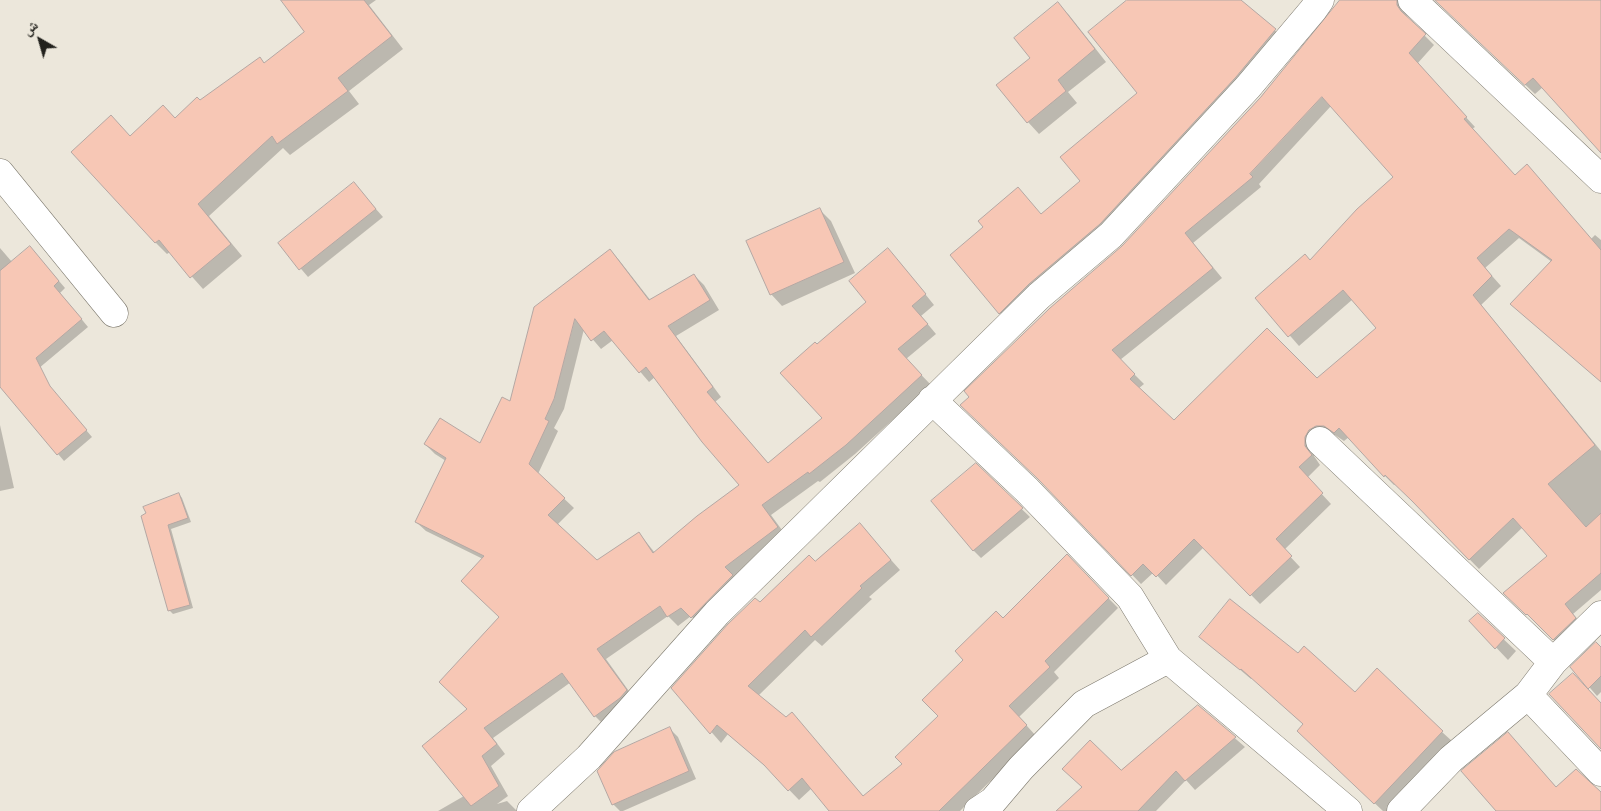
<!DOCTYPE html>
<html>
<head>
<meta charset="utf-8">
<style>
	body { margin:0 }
	#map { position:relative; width:1601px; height:811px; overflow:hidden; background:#ece7db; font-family:"Sofia Sans Condensed","Noto Naskh Arabic",sans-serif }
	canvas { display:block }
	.north { position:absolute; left:15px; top:15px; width:50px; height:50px; -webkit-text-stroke:4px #ece7db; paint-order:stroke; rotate:322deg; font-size:14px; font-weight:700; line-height:20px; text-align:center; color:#23221d }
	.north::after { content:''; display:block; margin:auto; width:18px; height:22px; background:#23221d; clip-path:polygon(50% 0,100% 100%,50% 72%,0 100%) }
</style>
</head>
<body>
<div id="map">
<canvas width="1601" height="811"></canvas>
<div class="north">ش</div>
</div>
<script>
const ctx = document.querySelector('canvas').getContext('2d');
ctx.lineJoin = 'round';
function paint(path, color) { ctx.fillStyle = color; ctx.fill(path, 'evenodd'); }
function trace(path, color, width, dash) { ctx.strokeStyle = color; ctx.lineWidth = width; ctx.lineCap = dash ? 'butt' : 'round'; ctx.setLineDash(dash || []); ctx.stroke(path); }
paint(new Path2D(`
	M288,0H376L369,5L403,49L349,91L359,104L290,155L283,148L209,216L242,256L203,289L170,252L167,254L156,243L73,153L130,137L175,119L260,58L265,64L306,33Z
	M1129,0H1239L1286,40L1010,323L1000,313L985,227L1042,215L1082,181L1139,93Z
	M1342,0H1409L1406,7V14L1410,21L1434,45L1417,64L1475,127L1472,129L1515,176L1591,239L1595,235L1601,240V381L1552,262L1519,238L1485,268L1501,286L1481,305L1601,451V590L1573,614L1585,628L1563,649L1505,593L1548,556L1523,527L1479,569L1396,484L1394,485L1385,476L1349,437L1344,441L1335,435H1326L1314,447V456L1320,465L1307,478L1331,504L1284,550L1300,567L1260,604L1204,547L1166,585L1154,572L1141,584L1045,484L1123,247L1260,98ZM1331,106L1394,177L1310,261L1257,298L1299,346L1353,299L1378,329L1317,380L1174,422L1138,389L1144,384L1120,360L1222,278L1193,243L1261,187L1259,184Z
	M1436,0H1601V151L1543,87L1535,94Z
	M1058,4L1069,15L1106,62L1068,92L1077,103L1039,134L1028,122L1032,58Z
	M354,184L383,217L308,277L279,243Z
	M820,210L831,221L855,273L782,306L771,294Z
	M0,248L12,262L36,254L65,288L60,293L88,327L26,379L0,343Z
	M610,250L619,260L651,301L694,275L704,285L719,310L676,336L721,397L715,402L769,464L823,419L817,345L868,302L897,259L934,305L921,316L936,334L906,359L931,385L855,454L820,482L818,481L771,515L787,537L702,627L691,616L678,626L668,616L606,659L636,701L605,726L595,716L571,682L493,738L505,754L491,766L508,796L497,804L507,801L517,811H438L464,796L469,709L501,617L483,559L426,531L416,522L446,461L435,454L425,444L481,445L511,403ZM584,329L601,349L613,340L649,382L655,377L740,485L655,553L639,533L597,562L557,525L574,508L538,474L558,431L554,428L564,409Z
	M54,392L92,437L64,461L7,394Z
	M0,425L14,488L0,491Z
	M976,465L1030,517L981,558L973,550Z
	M179,494L182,498L191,522L171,529L193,608L173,614L169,610L142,516Z
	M860,525L900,570L869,597L872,599L822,646L815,640L758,696L786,719L792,714L864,797L903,764L940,716L1003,620L1067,556L1118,608L1054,672L1059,678L1019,717L1036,736L960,811H831L812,788L799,800L771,771L728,734L721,743L673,688L760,604L816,563Z
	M1478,615L1516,651L1508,660L1471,621Z
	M1201,637L1355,694L1442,732L1453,742L1387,811H1383L1309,742L1304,725L1252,678L1251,679Z
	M1601,648V692L1597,696L1572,667Z
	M1198,706L1245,747L1195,790L1186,780L1156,811H1058L1121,772Z
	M670,729L678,737L696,779L623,811H620L613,804Z
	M1508,733L1557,788L1601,793V811H1497Z`), '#0003');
const building = new Path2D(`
	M281,0H364L392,36L338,78L348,91L277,144L272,136L198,204L231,244L190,278L159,240L155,243L71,152L111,115L130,136L163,105L175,118L197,97L200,100L260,57L264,63L304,32Z
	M1127,0H1241L1276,29L1236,77L1100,224L1029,284L999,314L950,255L983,227L978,221L1018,187L1041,214L1080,181L1060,157L1137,93L1088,32Z
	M1340,0H1397V5L1401,11L1426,34L1409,53L1467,117L1464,119L1515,175L1527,164L1601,250V382L1510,304L1552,260L1509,229L1477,258L1492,276L1473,295L1595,445L1548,484L1586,527L1601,513V573L1565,604L1576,618L1553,640L1527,614L1526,615L1503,593L1547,556L1513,518L1469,560L1412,501L1385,475L1384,477L1339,428L1334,433L1324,426H1316L1309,430L1305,437V446L1312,455L1299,467L1323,493L1276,539L1292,556L1250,596L1194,539L1156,577L1143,564L1131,576L1038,479L960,405L969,397L964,391L1050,308L1122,246L1260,98ZM1322,97L1393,177L1357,209L1310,260L1305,254L1255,298L1288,337L1343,290L1376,328L1317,378L1267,328L1174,420L1130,379L1135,374L1112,350L1213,268L1185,233L1253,177L1250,174Z
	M1435,0H1601V153L1533,78L1525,85Z
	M1058,2L1095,49L1058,80L1066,91L1027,123L996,85L1030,58L1014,38Z
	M354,182L376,209L299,270L278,243Z
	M820,208L844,262L770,295L746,241Z
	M30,246L59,281L54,286L82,319L36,358L50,386L87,430L57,455L0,387V271Z
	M888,248L926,294L912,306L928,324L898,349L922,375L846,445L809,474L808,472L762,505L778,527L725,567L733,575L691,618L681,608L667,617L660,606L597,649L627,690L620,698L594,717L562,673L484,728L497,744L482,756L499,786L471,806L422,746L467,709L439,682L499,617L461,581L484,556L415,522L446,458L424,444L440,418L480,443L502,397L510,401L534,307L610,249L649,300L694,274L710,300L668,326L713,387L707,392L768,463L822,418L780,373L815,342L817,344L866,302L849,281ZM575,319L591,341L604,331L639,373L646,367L702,442L739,485L697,516L653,553L639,532L597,560L548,515L565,498L529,464L549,421L545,419L554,399Z
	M976,463L1023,508L973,551L931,501Z
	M179,493L188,518L168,525L190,605L168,611L141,516L146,513L143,507Z
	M860,523L891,560L860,586L862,588L811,637L805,630L748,686L786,717L792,712L863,796L902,764L895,757L938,716L922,700L963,660L955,651L996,611L1003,618L1067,554L1109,598L1045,661L1050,667L1009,706L1027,725L939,811H829L802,778L788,791L764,765L717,725L710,734L671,688L728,624L755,598L760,602L809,555L815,561Z
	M1230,599L1298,653L1304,646L1355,692L1377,668L1443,731L1374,804L1297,731L1303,724L1241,669L1240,670L1199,637Z
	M1478,613L1505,638L1495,649L1469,621Z
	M1596,642L1601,647V676L1588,689L1570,667Z
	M1573,673L1601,703V749L1549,694Z
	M1198,705L1236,737L1185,781L1176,771L1138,811H1056L1082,787L1062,769L1090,740L1121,770Z
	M670,727L689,771L612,805L597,771L614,752Z
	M1508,732L1556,787L1576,769L1601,792V811H1496L1461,771Z`);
paint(building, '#f7c7b5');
trace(building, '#b4a7a3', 1);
const minor = new Path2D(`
	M1412,0L1601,179
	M0,173L114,313
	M932,400L1027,490L1130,597L1168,659L1348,811
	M1320,441L1553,662
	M1528,695L1601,772
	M531,811L589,757L717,613L1039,296L1111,235L1248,87L1313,10L1320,0
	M978,811L993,801L1021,768L1084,704L1168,659
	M1401,811L1451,759L1528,695L1553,662L1601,615`);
trace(minor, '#7c786d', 29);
trace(minor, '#fff', 28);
</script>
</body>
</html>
